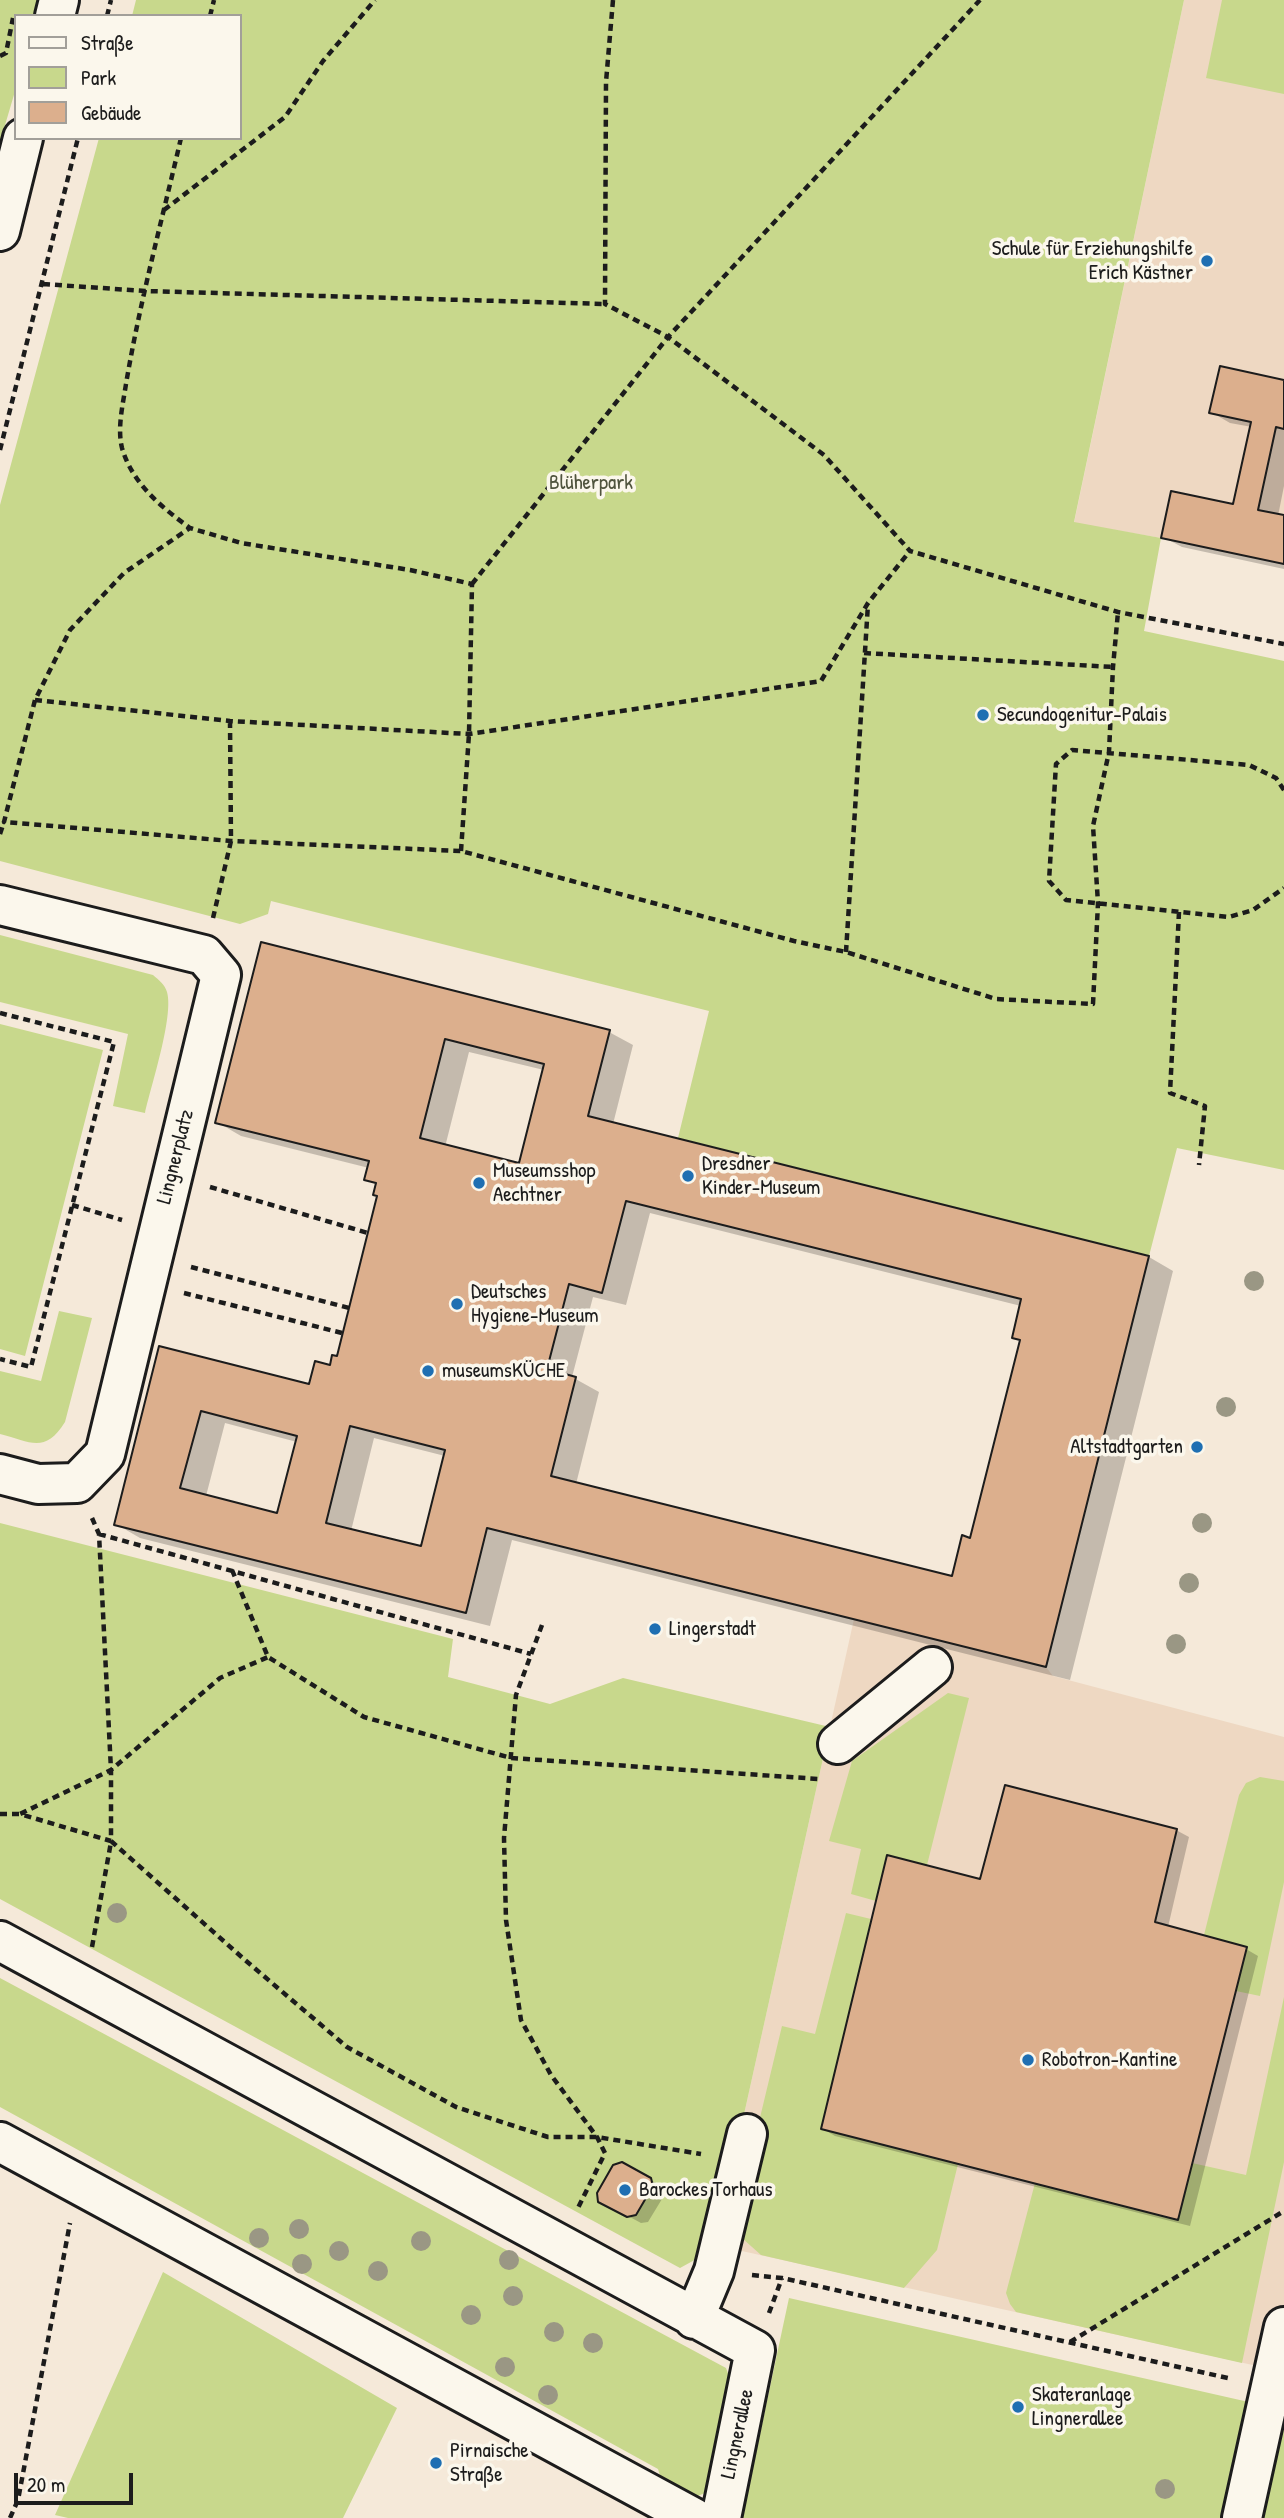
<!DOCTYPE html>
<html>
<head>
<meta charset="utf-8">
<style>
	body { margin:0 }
	#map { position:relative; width:1284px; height:2518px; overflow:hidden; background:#f5e9d9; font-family:"Patrick Hand",sans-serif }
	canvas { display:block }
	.legend { position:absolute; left:14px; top:14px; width:228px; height:126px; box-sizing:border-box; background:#fbf7ec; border:2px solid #a29f99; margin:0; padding:9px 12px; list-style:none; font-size:21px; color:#1c1c1c }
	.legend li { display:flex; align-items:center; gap:14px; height:35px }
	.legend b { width:35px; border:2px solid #a29f99 }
	.scale { position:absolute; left:14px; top:2473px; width:119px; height:32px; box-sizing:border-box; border:4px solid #1c1c1c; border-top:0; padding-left:9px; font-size:21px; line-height:24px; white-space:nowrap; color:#1c1c1c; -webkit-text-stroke:5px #fbf7ec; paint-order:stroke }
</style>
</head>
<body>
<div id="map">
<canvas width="1284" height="2518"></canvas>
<ul class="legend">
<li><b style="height:9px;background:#fbf7ec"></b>Straße</li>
<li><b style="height:19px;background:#c8d88c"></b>Park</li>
<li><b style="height:19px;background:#dcaf8d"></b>Gebäude</li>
</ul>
<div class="scale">20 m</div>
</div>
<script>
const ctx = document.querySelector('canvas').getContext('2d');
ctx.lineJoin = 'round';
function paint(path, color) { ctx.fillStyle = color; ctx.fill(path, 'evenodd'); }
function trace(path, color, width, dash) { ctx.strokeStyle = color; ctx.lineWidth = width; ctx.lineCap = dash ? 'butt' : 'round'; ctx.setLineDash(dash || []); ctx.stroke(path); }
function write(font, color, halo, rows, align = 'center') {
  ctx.font = font + ' "Patrick Hand",sans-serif'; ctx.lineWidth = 7; ctx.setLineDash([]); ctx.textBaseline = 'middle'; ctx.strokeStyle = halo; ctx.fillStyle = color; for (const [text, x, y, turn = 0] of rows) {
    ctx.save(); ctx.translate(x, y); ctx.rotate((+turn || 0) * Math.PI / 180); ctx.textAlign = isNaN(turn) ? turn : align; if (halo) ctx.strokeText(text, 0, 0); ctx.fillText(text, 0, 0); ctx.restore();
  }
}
paint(new Path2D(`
	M1184,0H1284V564L1161,538L1074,523Z
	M854,1619L1046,1667L1053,1676L1284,1737V2372L715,2245Z`), '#eed8c2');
paint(new Path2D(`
	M0,0H38L35,16H16V88L0,142Z
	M136,0H1184L1074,522L1161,538L1144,631L1284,661V1170L1177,1148L1149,1256L1142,1254L678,1138L709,1011L271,901L268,914L240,924L0,861V505L99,138H240V16H132Z
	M1222,0H1284V94L1206,78Z
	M0,935L153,975C159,980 165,985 167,992C174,1016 151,1086 145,1113L113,1106L128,1034L0,1002Z
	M0,1024L103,1050L25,1356L0,1349Z
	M59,1311L92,1318L65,1422C45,1454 31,1442 0,1434V1371L41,1381Z
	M0,1523L453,1639L448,1677L550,1704L623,1678L830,1727L715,2245L700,2257L680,2268L0,1899Z
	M948,1693L969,1698L927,1865L887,1855L876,1901L851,1894L861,1849L829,1841L852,1761Z
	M1260,1777L1284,1781V1882L1260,1996L1236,1991L1204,1935L1239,1795L1246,1783Z
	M846,1913L871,1919L821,2129L958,2164L937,2250L904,2288L761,2255L733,2230L782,2026L815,2034Z
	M0,1978L726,2368L730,2379L707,2492L691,2499L662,2482L658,2469L0,2107Z
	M1284,1997V2162L1242,2363L1016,2312L1010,2304L1006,2293L1035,2183L1177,2220L1192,2163L1246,2175Z
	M163,2272L397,2408L343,2518H68L55,2515Z
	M789,2298L1284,2410V2518H742Z`), '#c8d88c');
paint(new Path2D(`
	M1284,382V486L1278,516L1284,517V569L1182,547L1163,537L1235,507L1252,427L1230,423L1211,412Z
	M262,944L609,1032L633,1045L613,1124L1149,1257L1173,1271L1070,1680L512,1540L490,1626L140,1538L116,1524L160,1348L311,1386L338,1358L379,1196L377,1185L366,1179L369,1168L241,1136L217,1122ZM469,1052L544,1070L520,1165L445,1147ZM650,1213L1021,1306L1014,1337L1022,1342L972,1540L953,1578L576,1484L599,1392L572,1377L593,1297L626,1305ZM225,1423L297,1442L278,1515L206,1496ZM374,1438L445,1456L422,1548L351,1531Z
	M1176,1830L1189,1837L1168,1927L1246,1949L1258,1956L1190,2226L835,2136L823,2129L982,1881Z
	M622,2164L663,2187L665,2194L648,2222L641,2223L600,2201Z`), '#0003');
const building = new Path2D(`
	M1220,366L1284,380V429L1276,427L1258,510L1284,515V564L1161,538L1171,491L1233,504L1251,422L1209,413Z
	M261,942L610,1030L588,1116L1149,1256L1046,1667L487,1528L466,1613L114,1525L159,1346L309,1384L315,1361L330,1365L332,1355L337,1356L377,1196L373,1195L376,1183L364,1180L369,1161L215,1123ZM445,1039L544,1064L519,1163L420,1138ZM626,1201L1021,1299L1012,1338L1020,1340L970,1538L962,1535L952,1576L551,1476L576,1377L547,1369L569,1284L602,1293ZM201,1411L297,1436L277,1513L180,1488ZM350,1426L445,1450L421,1546L326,1523Z
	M1005,1785L1177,1829L1155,1922L1247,1947L1178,2220L821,2129L887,1855L980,1879Z
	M622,2162L651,2178L653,2186L636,2215L627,2217L598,2202L597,2193L613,2165Z`);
paint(building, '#dcaf8d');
trace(building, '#1c1c1c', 2);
const minor = new Path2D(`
	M55,16L59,0
	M0,231L23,138
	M0,905L204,955L221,975L105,1454L77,1483L38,1484L0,1474
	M838,1744L932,1667
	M0,1941L755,2350L721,2518
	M0,2142L694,2518
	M694,2319L714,2271L747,2134
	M1242,2518L1284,2327`);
trace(minor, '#1c1c1c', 44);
trace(new Path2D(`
	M613,0L606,82L605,304L668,337L824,455L910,551L1118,612L1284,644
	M107,16L111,0
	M210,16L214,0
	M0,56L6,53L13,18
	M181,138C162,220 140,301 126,384C123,404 117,428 122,448C132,483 161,507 190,528
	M164,210L285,117L323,61L375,0
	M43,284L145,291L605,304
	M0,450L78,138
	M472,584L668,337L980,0
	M864,653L1113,667
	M35,700L230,721L469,734L821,681L868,603L910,551
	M1284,790L1276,778L1249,765L1072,750L1056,764L1049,881L1066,900L1229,917L1253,910L1284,888
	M0,834L4,822
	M461,851L469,734L472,584L410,570L241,543L190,528L124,573L70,630L35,700L4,822L231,841L461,851L794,941L846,952L996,999L1093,1004L1098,903L1093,826L1109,752L1113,667L1118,612
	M1179,912L1170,1093L1205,1106L1199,1165
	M213,918L231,841L230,721
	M846,952L868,604
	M0,1013L114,1042L31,1367L0,1359
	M210,1187L368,1233
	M72,1205L122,1220
	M191,1267L349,1308
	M184,1293L342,1333
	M92,1518L99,1534L111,1770V1841L20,1814L111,1770L220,1678L268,1657
	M99,1534L531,1654
	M232,1570L268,1657L364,1717L511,1758L819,1779
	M542,1625L516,1695L504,1838L506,1920L521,2020L551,2075L597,2137L605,2153L577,2210
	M0,1814H20
	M111,1841L245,1960L347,2047L456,2107L548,2137H597L701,2154
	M92,1947L111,1842
	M752,2275L782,2278L1232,2379
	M769,2313L782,2278
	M1070,2342L1284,2211
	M10,2518L18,2500L70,2223`), '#1c1c1c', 4.5, [7, 5]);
trace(minor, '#fbf7ec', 38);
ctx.fillStyle = '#9a9784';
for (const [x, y] of [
	[1254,1281],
	[1226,1407],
	[1202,1523],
	[1189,1583],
	[1176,1644],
	[117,1913],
	[299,2229],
	[259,2238],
	[421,2241],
	[339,2251],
	[509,2260],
	[302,2264],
	[378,2271],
	[513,2296],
	[471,2315],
	[554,2332],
	[593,2343],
	[505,2367],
	[548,2395],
	[1165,2489]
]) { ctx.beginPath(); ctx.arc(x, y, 10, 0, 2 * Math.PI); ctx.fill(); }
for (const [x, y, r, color] of [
	[1207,261,7,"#1f6fb2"],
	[983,715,7,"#1f6fb2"],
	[688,1176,7,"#1f6fb2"],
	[479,1183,7,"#1f6fb2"],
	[457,1304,7,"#1f6fb2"],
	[428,1371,7,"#1f6fb2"],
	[1197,1447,7,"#1f6fb2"],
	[655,1629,7,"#1f6fb2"],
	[1028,2060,7,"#1f6fb2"],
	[625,2190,7,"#1f6fb2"],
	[1018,2407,7,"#1f6fb2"],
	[436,2463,7,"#1f6fb2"]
]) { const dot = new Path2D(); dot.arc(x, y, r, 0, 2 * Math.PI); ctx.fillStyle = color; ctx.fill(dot); trace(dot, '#fbf7ec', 2.5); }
write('21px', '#1c1c1c', '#fbf7ec', [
	["Schule für Erziehungshilfe",1193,249,"right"],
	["Erich Kästner",1193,273,"right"],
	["Secundogenitur-Palais",997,715],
	["Dresdner",702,1164],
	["Kinder-Museum",702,1188],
	["Museumsshop",493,1171],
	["Aechtner",493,1195],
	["Deutsches",471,1292],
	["Hygiene-Museum",471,1316],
	["museumsKÜCHE",442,1371],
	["Altstadtgarten",1183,1447,"right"],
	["Lingerstadt",669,1629],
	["Robotron-Kantine",1042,2060],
	["Barockes Torhaus",639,2190],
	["Skateranlage",1032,2395],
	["Lingnerallee",1032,2419],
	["Pirnaische",450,2451],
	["Straße",450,2475]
], 'left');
write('21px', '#50543e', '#fbf7ec', [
	["Blüherpark",591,483]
]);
write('21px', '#1c1c1c', '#fbf7ec', [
	["Lingnerplatz",176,1157,-76],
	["Lingnerallee",738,2434,-78]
]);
</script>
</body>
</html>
